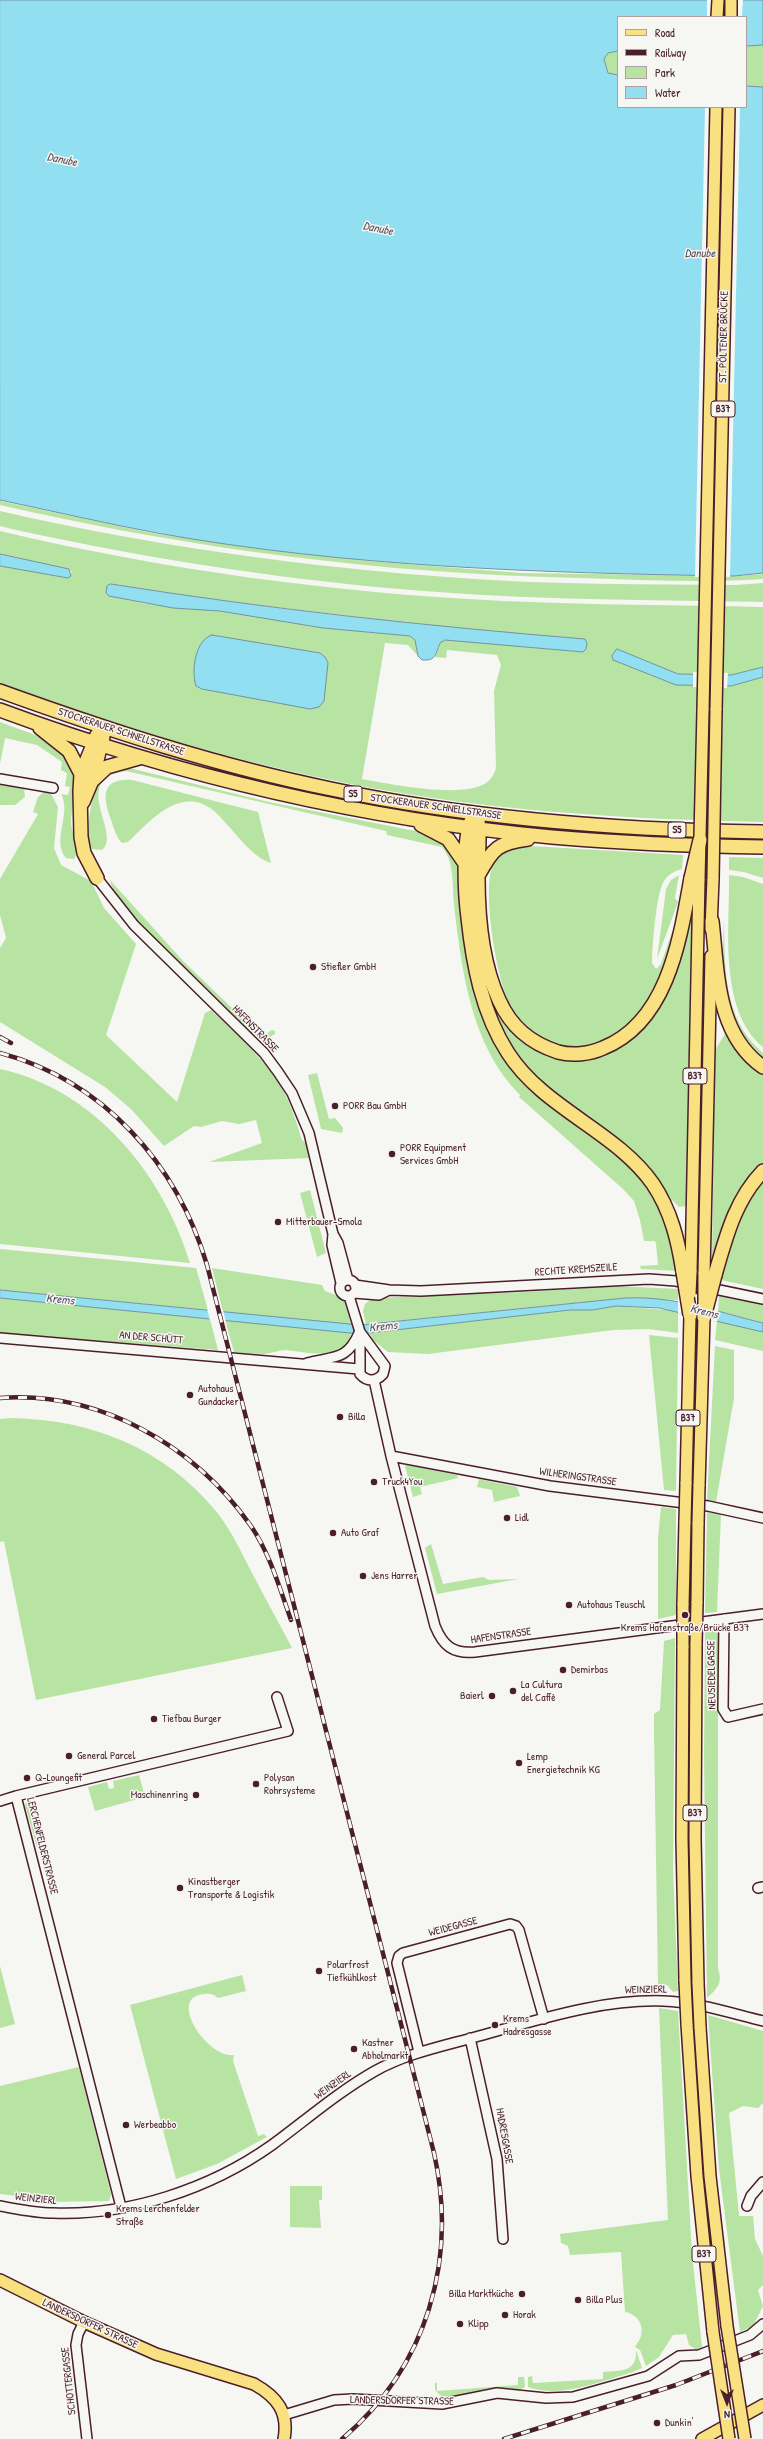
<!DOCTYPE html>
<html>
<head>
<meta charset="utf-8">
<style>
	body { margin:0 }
	#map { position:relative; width:763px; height:2439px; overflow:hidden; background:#f6f6f2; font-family:"Patrick Hand",sans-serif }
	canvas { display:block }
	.legend { position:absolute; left:617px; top:16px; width:130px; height:92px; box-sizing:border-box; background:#f6f6f2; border:1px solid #b1a0a2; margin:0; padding:5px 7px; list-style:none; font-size:12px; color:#4a1f2b }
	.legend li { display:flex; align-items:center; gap:8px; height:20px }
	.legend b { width:20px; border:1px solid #b1a0a2 }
	.north { position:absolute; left:707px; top:2383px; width:40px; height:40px; -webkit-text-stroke:3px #f6f6f2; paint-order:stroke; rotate:180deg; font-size:11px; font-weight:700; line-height:16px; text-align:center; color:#4a1f2b }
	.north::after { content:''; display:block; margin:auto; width:14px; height:18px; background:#4a1f2b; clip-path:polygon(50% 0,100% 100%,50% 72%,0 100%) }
</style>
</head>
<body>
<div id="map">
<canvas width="763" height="2439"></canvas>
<ul class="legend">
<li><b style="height:5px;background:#f9e181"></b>Road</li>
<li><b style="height:5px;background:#4a1f2b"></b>Railway</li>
<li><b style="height:11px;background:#b7e4a3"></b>Park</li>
<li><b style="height:11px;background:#91dff0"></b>Water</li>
</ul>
<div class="north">N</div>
</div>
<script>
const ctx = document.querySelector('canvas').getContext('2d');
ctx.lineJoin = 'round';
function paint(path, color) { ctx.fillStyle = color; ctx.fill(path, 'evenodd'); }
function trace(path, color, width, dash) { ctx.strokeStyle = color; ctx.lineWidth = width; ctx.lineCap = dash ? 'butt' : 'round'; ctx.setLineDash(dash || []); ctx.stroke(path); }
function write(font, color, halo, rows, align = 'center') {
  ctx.font = font + ' "Patrick Hand",sans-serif'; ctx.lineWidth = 3; ctx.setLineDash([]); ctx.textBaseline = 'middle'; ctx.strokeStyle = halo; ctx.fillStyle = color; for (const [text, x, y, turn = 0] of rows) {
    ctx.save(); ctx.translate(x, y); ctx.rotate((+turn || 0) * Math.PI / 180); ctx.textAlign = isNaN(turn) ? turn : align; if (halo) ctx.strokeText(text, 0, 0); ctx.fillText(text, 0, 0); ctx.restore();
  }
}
paint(new Path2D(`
	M763,45V87L746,86V46Z
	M618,51V75L608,73L604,59L608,53Z
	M0,501L157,534L368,561L521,573L734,576L763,574V579C703,583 642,580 582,578C385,574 191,549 0,505Z
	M0,511C152,546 305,567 460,578C552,585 644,584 736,585L763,583V602C655,600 546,600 438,592C296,582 155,560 16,530L0,526Z
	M0,531C165,570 335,593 504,601C590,605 677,605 763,607V667L731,675L678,674L617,649L613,660L731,686L763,677V822C618,819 473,810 331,780C218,757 108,722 0,684V566L68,578L72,572L69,569L0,554ZM111,584L199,598L460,629L583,652L458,640H445L440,643L435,657L446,658L447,650L497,655L501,665L494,691L496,768C494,774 492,779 486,783C464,799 389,784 362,779L385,643L408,645L418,656L415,640L410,636L323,628L245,614L141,603L107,586Z
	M0,722C27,733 72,742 76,777C77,792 71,807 71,823C72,832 80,852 74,859L66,858C51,840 72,814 61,794L68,795L70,787L65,786L67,773L61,770L62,762L37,745L5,738L0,764Z
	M125,767L269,802L425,833L442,841L458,858L496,1040L631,1167L655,1197L669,1226L677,1271L641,1269L640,1266L658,1265L656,1244L655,1241H644L640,1220L634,1201L623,1189L519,1097L520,1095C471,1046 462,972 454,905C452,886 455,862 442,847L387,835L386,831L126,771C68,778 123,835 102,850L92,849C83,836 92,786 104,775C109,771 119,769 125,767Z
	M132,780L258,812L271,863C258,859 247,847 238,837C230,828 222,818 213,810C180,785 150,821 128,842L122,843C116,837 114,828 111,820C103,798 100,778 132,780Z
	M0,783L24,788L25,797L15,805H0Z
	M45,791L51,794L58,807L54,848L61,865L91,881L104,908L136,944L106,1035L177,1102L205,1013L211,1010C239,1037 268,1061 286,1096C293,1110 297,1125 302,1140L306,1143L310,1158L209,1162L262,1143L256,1120L239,1124L222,1121L201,1127L194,1126L164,1146L131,1109L105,1087L0,1022V948L6,938L0,915V879L38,814L33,812L38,797Z
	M473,838L498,1012L518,1038L544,1054L561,1060L576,1061L600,1057L628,1043L640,1031L660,1005L692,912L686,1206L679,1207L669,1197L667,1198L535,1080L503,1037L482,977Z
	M530,846L683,855L682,869C675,871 668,874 664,881C656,893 652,948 652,963L656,969L661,964L678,915C675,930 673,945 668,959C653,1003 619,1051 569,1046C547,1045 528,1033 515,1015C498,993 479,883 495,859C502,848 518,846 530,846Z
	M729,857L763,858V878L744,872L729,870Z
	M679,875L675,898L678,902L657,959L666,889L671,880Z
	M729,875L743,877L763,884V1047C718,1010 730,927 729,875Z
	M110,880L184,962L259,1034L264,1035L272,1030L275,1031V1034L264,1040L251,1033C227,1010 112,905 110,880Z
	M724,918C725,967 722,1018 763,1053V1061C720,1028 722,967 724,918Z
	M725,1034L747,1061L763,1073V1166L712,1259L715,1050Z
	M0,1069C94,1089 163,1174 190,1263L0,1244Z
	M317,1073L329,1119L335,1118L343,1128L342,1133L321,1129L308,1075Z
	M763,1177V1289L721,1280L727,1247L735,1222Z
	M310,1190L326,1253L317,1257L300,1193Z
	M0,1249L196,1268L208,1310L0,1290Z
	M212,1268L322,1285L325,1291L344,1298L351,1325L223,1312Z
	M615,1286L678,1289V1300L625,1298L366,1324L363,1311L365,1304L373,1298L525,1292Z
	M719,1295L763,1304V1323L718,1311Z
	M0,1298L210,1319L218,1350L0,1333Z
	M616,1306L678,1311V1333L649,1329L613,1330L428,1354L388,1352L373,1340L369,1333L570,1310H592Z
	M225,1320L351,1333C349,1363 306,1352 286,1350C280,1350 272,1353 265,1354C255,1354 244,1353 234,1352Z
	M717,1320L763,1332V1351L715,1340Z
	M649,1335L678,1338L676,1491L664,1490Z
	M715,1346L734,1350V1398L716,1502L707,1500Z
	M12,1418C92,1420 162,1447 215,1510C231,1529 241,1552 252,1573C265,1598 279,1623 292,1648L36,1700L4,1541L0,1542V1419Z
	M407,1465L457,1475L458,1478L420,1487L422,1494L413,1497L405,1466Z
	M479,1479L517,1487L520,1496L494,1502L492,1490L477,1487Z
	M661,1507L676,1509V1615L658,1619V1538Z
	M707,1511L721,1513L717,1612L705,1613Z
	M431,1544L443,1584L483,1577L489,1580L518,1579L437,1594L425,1548Z
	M707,1628L715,1629L718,1632V1969C723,1983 717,1989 707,1998L704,1756L705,1631Z
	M675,1638L673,1869L678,1991L673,1992L667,1985L658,1984L654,1730V1714L660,1710L664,1641Z
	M139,1775L145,1797L95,1811L88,1787L107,1782L109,1789L114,1788L113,1781Z
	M27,1802L31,1803L43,1846L41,1849L37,1847L25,1805Z
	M0,1966L15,2024L0,2028Z
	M242,1975L246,1991L218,1998C214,1994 210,1993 204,1994C166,1997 208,2059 234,2055L233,2061L258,2136L264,2134L267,2137L217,2164L176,2179L130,2005Z
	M659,2008L678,2011L692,2254L702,2347L697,2350L689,2345L686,2334L673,2335L659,2357L646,2366L640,2350L635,2347C637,2343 640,2340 641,2336C644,2324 637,2314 625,2312L621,2252L570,2255L568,2246L561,2243L560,2234L668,2220Z
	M708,2015L763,2031V2103L758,2108L743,2106L729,2113L739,2216H753L755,2239L763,2256V2285L758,2290L763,2306L753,2326L740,2332L719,2169Z
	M79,2067L111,2194L109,2201L47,2202L38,2199L0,2194V2086Z
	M290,2186H322V2200H319L321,2228L290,2227Z
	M636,2350L642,2368L633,2372C603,2381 559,2399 528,2387V2377L532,2376L533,2383L603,2379V2372C621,2370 637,2373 636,2350Z
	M518,2377H524L525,2387L519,2390L491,2388L449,2398H443L435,2390V2383H437V2391L518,2385Z`), '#b7e4a3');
const water = new Path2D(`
	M0,0H763V45L746,46V17H618V51L608,53L604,59L608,73L618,75V107H746V86L763,87V573L734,576C542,573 347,567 157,533C104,523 52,511 0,500Z
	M0,554L69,569L71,576L68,578L0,566Z
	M111,584C268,609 426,626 585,639L587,643L586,649L583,652L445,640L440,643C435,655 436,661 422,660L418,656L415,640L410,636L323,628L220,611L173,608L109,596L106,593L107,586Z
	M212,635L320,653L325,657L328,663L324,701L319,707L310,709L202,689L196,686C191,671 195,640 212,635Z
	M617,649L678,674L731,675L763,667V677L731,686L676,685L613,660L612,656Z
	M0,1290L360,1325L625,1298C678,1296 713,1311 763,1323V1332L659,1308L616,1306L592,1310H570L360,1334L0,1298Z`);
paint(water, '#91dff0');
trace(water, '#7592a1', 1);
paint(new Path2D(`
	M707,0H743L742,17H707Z
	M705,107H740L730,577H695Z
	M693,672L728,673L727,688L693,687Z
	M678,1298L718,1309L717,1322L678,1313Z
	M207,1308L223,1310L226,1322L210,1321Z`), '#f6f6f2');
const minor = new Path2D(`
	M0,779L53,788
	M97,878L134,925L264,1053L278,1072L292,1093L309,1133L333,1234L338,1243L348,1280
	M333,1234L332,1245L341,1283
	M340 1288a8 8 0 1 1 16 0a8 8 0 1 1-16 0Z
	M355,1285L389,1290L421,1291L649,1279L676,1281L763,1299
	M354,1293L379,1295L389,1290
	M349,1296L360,1332V1374C367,1382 376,1382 383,1374L385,1366L360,1332
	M0,1338L359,1369
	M307,1363C333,1356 347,1361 359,1333
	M374,1380L391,1456L435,1626C443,1646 453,1654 475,1652L763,1614
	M391,1456L550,1486L708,1506L763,1518
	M724,1619L723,1709L728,1717L763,1709
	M0,1801L16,1796
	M758,1888L763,1887
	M470,2038L497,2159L503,2239
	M419,2052L397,1963L399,1956L403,1953L510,1924L516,1926L519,1930L544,2019
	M0,2206C17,2209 35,2213 53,2213C128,2216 210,2189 272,2145C306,2120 338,2092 375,2071C407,2053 444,2046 479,2036C538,2020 601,1999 663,2001C697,2002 730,2013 763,2021
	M747,2206L751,2196L763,2182
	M121,2207L16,1796L288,1731L277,1697
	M84,2322L78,2334L76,2345L87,2439
	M284,2415L334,2400L353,2399L442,2404L497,2393L546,2398L573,2397L648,2376L679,2356L699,2355L750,2335L763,2324`);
const major = new Path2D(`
	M717,17L718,0
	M731,17V0
	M703,710L716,107
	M716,710L729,107
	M711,929L713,879
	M691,1272L699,879
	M704,1274L711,956
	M686,1484L690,1315
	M699,1486L704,1317
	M697,1603L698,1523
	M683,1605L685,1521
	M696,1644L695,1838L698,1983
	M683,1646L682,1838L685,1981
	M687,2024L697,2176L713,2332
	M700,2027L710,2176L727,2326
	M0,2280L84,2322L156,2354L254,2384C277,2397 289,2412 284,2439
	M702,2439L763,2405`);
const highway = new Path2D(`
	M0,691C108,730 218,766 331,789C473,819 618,830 763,832
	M0,710C178,776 363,819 552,837C622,843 693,846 763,847
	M40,728L69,751L81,774
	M97,735L81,774L80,791L81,837L84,853L97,878
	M92,781L107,767L139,758
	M83,802L91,783L103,737
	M472,819C462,840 465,894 468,918C473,964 482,1013 508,1053C544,1109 616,1131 653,1184C671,1211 678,1240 683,1272
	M478,821C481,840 477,859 478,878C478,918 482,963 499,1000C511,1027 530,1043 558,1052C572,1056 590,1054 603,1048C668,1022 680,939 691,878
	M421,825L448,839L466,865
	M479,874C493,848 498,843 528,839
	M712,921C718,973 716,1034 763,1067
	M715,1275C726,1237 735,1200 763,1171`);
trace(minor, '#4a1f2b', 12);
trace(major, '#4a1f2b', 14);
trace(highway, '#4a1f2b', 16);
trace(minor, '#f6f6f2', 9);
trace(major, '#f9e181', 11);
trace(highway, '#f9e181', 13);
const rail = new Path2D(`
	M0,1037L11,1043
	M0,1053C104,1081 177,1164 207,1265L434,2153C458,2260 427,2367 342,2439
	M0,1398C100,1391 194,1445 251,1526C270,1554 280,1589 291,1620
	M504,2439L676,2385L763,2351`);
trace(rail, '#4a1f2b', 4.5);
trace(rail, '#f6f6f2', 3, [9]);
const majorBridge = new Path2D(`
	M699,879L703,710
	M713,879L716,710
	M704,1274V1307
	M690,1294L691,1272
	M685,1521L686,1484
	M698,1523L699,1486
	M696,1644L697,1603
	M683,1646V1605
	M685,1981L687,2024
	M698,1983L700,2027
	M727,2326L745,2439
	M713,2332L729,2439`);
const highwayBridge = new Path2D(`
	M691,878L700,840
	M683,1272L690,1315
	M704,1317L715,1275`);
trace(majorBridge, '#4a1f2b', 14, []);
trace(highwayBridge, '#4a1f2b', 16, []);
trace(majorBridge, '#f9e181', 11);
trace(highwayBridge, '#f9e181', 13);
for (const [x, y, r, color] of [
	[313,967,4,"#4a1f2b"],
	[335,1106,4,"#4a1f2b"],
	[392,1154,4,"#4a1f2b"],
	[278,1222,4,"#4a1f2b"],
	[190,1395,4,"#4a1f2b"],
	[340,1417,4,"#4a1f2b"],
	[374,1482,4,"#4a1f2b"],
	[507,1518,4,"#4a1f2b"],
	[333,1533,4,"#4a1f2b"],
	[363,1576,4,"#4a1f2b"],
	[569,1605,4,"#4a1f2b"],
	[685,1615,4,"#4a1f2b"],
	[563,1670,4,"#4a1f2b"],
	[513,1691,4,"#4a1f2b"],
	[492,1696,4,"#4a1f2b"],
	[154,1719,4,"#4a1f2b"],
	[69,1756,4,"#4a1f2b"],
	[519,1763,4,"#4a1f2b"],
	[27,1778,4,"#4a1f2b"],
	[256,1784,4,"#4a1f2b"],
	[196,1795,4,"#4a1f2b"],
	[180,1888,4,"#4a1f2b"],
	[319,1971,4,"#4a1f2b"],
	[495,2025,4,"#4a1f2b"],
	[354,2049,4,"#4a1f2b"],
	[126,2125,4,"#4a1f2b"],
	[108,2215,4,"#4a1f2b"],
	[522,2294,4,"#4a1f2b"],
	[578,2300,4,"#4a1f2b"],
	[505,2315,4,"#4a1f2b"],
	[460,2324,4,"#4a1f2b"],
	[657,2423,4,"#4a1f2b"]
]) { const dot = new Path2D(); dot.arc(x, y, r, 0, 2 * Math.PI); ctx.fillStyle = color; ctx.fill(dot); trace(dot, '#f6f6f2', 1.5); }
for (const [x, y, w] of [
	[723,409,24],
	[353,794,18],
	[677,830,18],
	[695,1076,24],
	[688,1418,24],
	[695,1813,24],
	[704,2254,24]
]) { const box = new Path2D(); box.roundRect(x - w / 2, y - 8, w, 16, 3); ctx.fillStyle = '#f6f6f2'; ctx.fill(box); trace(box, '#4a1f2b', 1); }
write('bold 10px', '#4a1f2b', null, [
	["B37",723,409],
	["S5",353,794],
	["S5",677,830],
	["B37",695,1076],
	["B37",688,1418],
	["B37",695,1813],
	["B37",704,2254]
]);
write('11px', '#4a1f2b', '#f6f6f2', [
	["ST. PÖLTENER BRÜCKE",724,337,-89],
	["STOCKERAUER SCHNELLSTRASSE",121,732,18],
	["STOCKERAUER SCHNELLSTRASSE",436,807,8],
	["HAFENSTRASSE",255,1029,46],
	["RECHTE KREMSZEILE",576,1270,-4],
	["AN DER SCHÜTT",151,1338,5],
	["WILHERINGSTRASSE",578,1477,8],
	["HAFENSTRASSE",501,1636,-8],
	["NEUSIEDELGASSE",712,1675,-91],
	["LERCHENFELDERSTRASSE",42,1846,76],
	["WEIDEGASSE",453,1927,-15],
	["WEINZIERL",646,1990,-1],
	["WEINZIERL",333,2085,-35],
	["HADRESGASSE",504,2136,80],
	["WEINZIERL",36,2199,6],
	["LANDERSDORFER STRASSE",90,2324,25],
	["SCHOTTERGASSE",69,2381,-96],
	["LANDERSDORFER STRASSE",402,2401,1]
]);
write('11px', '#4a1f2b', '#f6f6f2', [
	["Stiefler GmbH",321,967],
	["PORR Bau GmbH",343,1106],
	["PORR Equipment",400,1148],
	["Services GmbH",400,1161],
	["Mitterbauer-Smola",286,1222],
	["Autohaus",198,1389],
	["Gundacker",198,1402],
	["Billa",348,1417],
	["Truck4You",382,1482],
	["Lidl",515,1518],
	["Auto Graf",341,1533],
	["Jens Harrer",371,1576],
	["Autohaus Teuschl",577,1605],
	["Krems Hafenstraße/Brücke B37",685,1628,"center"],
	["Demirbas",571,1670],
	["La Cultura",521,1685],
	["del Caffè",521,1698],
	["Baierl",484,1696,"right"],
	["Tiefbau Burger",162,1719],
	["General Parcel",77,1756],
	["Lemp",527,1757],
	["Energietechnik KG",527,1770],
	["Q-Loungefit",35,1778],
	["Polysan",264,1778],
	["Rohrsysteme",264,1791],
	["Maschinenring",188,1795,"right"],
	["Kinastberger",188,1882],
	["Transporte & Logistik",188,1895],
	["Polarfrost",327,1965],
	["Tiefkühlkost",327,1978],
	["Krems",503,2019],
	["Hadresgasse",503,2032],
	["Kastner",362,2043],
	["Abholmarkt",362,2056],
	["Werbeabbo",134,2125],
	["Krems Lerchenfelder",116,2209],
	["Straße",116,2222],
	["Billa Marktküche",514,2294,"right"],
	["Billa Plus",586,2300],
	["Horak",513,2315],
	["Klipp",468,2324],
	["Dunkin'",665,2423]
], 'left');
write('italic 12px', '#5c4f5c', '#f6f6f2', [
	["Danube",62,160,12],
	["Danube",378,229,12],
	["Danube",700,254],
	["Krems",60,1300,6],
	["Krems",704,1312,14],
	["Krems",383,1327,-6]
]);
</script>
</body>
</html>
